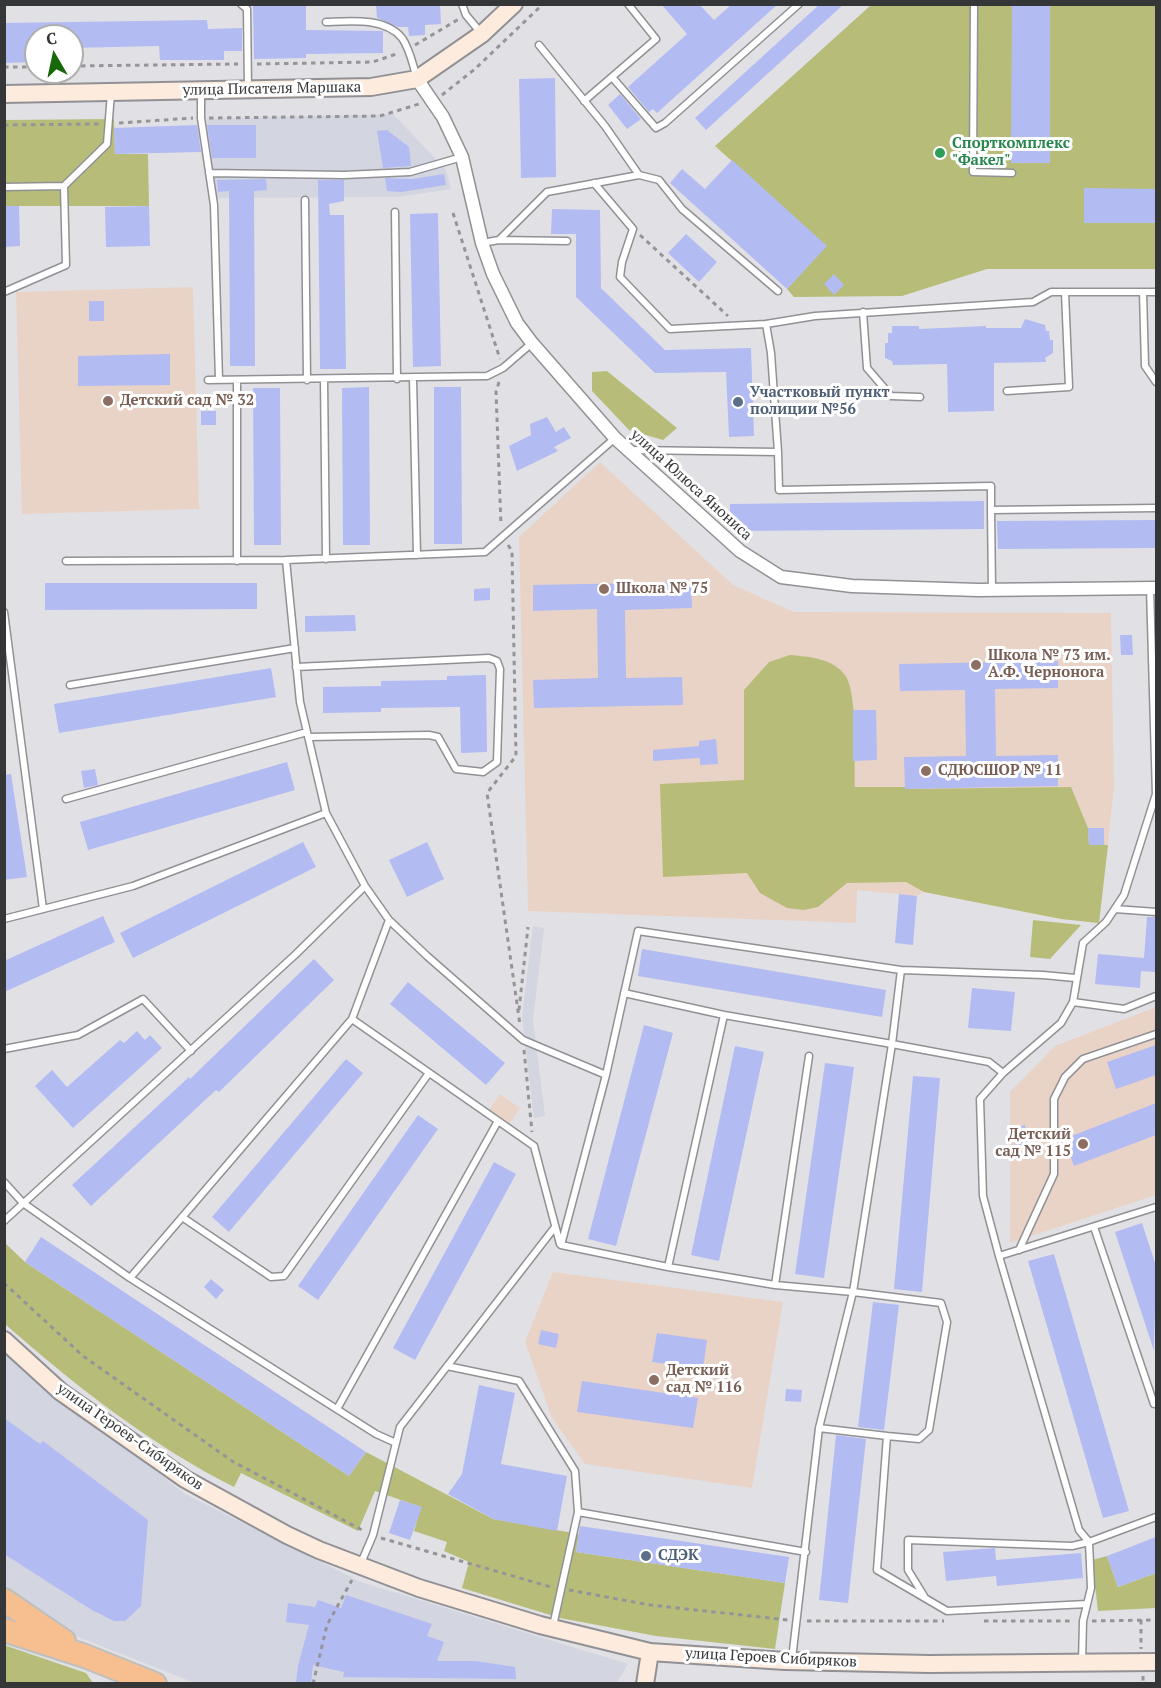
<!DOCTYPE html>
<html>
<head>
<meta charset="utf-8">
<style>
	body { margin:0 }
	#map { position:relative; width:1161px; height:1688px; overflow:hidden; background:#e1e1e5; font-family:"PT Serif",serif }
	canvas { display:block }
	.frame { position:absolute; inset:0; border:6px solid #353637; pointer-events:none }
	.north { position:absolute; left:24px; top:24px; width:60px; height:60px; box-sizing:border-box; background:#fff; border:2px solid #aeafaf; border-radius:50%; rotate:351deg; font-size:16px; font-weight:700; line-height:24px; text-align:center; color:#353637 }
	.north::after { content:''; display:block; margin:auto; width:21px; height:27px; background:#176809; clip-path:polygon(50% 0,100% 100%,50% 72%,0 100%) }
</style>
</head>
<body>
<div id="map">
<canvas width="1161" height="1688"></canvas>
<div class="frame"></div>
<div class="north">С</div>
</div>
<script>
const ctx = document.querySelector('canvas').getContext('2d');
ctx.lineJoin = 'round';
function paint(path, color) { ctx.fillStyle = color; ctx.fill(path, 'evenodd'); }
function trace(path, color, width, dash) { ctx.strokeStyle = color; ctx.lineWidth = width; ctx.lineCap = dash ? 'butt' : 'round'; ctx.setLineDash(dash || []); ctx.stroke(path); }
function write(font, color, halo, rows, align = 'center') {
  ctx.font = font + ' "PT Serif",serif'; ctx.lineWidth = 6; ctx.setLineDash([]); ctx.textBaseline = 'middle'; ctx.strokeStyle = halo; ctx.fillStyle = color; for (const [text, x, y, turn = 0] of rows) {
    ctx.save(); ctx.translate(x, y); ctx.rotate((+turn || 0) * Math.PI / 180); ctx.textAlign = isNaN(turn) ? turn : align; if (halo) ctx.strokeText(text, 0, 0); ctx.fillText(text, 0, 0); ctx.restore();
  }
}
paint(new Path2D(`
	M393,114L446,170L451,189L398,197L216,198L207,119Z
	M533,926L544,928L533,1020L545,1116L534,1118L522,1017Z
	M4,1352L185,1494L361,1582L628,1664L616,1684L195,1683L76,1636L5,1587Z`), '#d3d5e0');
paint(new Path2D(`
	M500,1094L520,1108L510,1123L489,1110Z`), '#ead3c7');
paint(new Path2D(`
	M193,287L199,509L22,514L16,292Z
	M600,462L733,585L794,612L1111,613L1114,788L1099,923L1061,919L924,892L917,896L857,890L856,923L528,911L519,537Z
	M1156,1007V1195L1010,1243V1092L1055,1046Z
	M553,1272L783,1302L752,1488L585,1464L552,1418L525,1342Z`), '#e9d3c7');
paint(new Path2D(`
	M871,5H1156V269H987L902,296L794,297L787,289L826,246L715,146Z
	M114,119L115,154H148L149,206H5L4,120Z
	M607,371L677,428L663,440L629,430L592,391V372Z
	M790,655C810,657 832,658 845,675C858,692 854,764 855,787H905V789L1071,787L1088,828L1089,845H1108L1099,923L1061,919L924,892L906,882L847,883L818,907L804,910L787,908L760,893L747,873L663,877L660,784L744,780V690L769,662Z
	M1033,920L1081,925L1050,959L1030,957Z
	M4,1242L25,1262L349,1476L366,1452L493,1519L579,1534L576,1552L785,1583L775,1649L656,1636L560,1618L462,1588L469,1562L444,1551L447,1542L414,1531L421,1507L375,1491L358,1531L241,1473L234,1487C152,1446 73,1384 5,1324Z
	M1107,1556L1118,1587L1156,1573V1608L1098,1611L1092,1560Z
	M4,1645L86,1673L93,1683H5Z`), '#b7bd78');
paint(new Path2D(`
	M253,4H306V30L383,31V53L306,54V58L254,59Z
	M376,4H440L441,24L425,25V35L409,36L408,27H398L377,18Z
	M661,4H699L714,20L732,4H778L657,113L653,109L649,112L628,87L687,34Z
	M820,4H844L706,130L695,118Z
	M1012,4H1050V163H1011Z
	M207,20L208,29L242,28V51H224V60H160L159,46L72,48V36H36L34,62L4,63V23Z
	M555,78L556,177L521,178L519,79Z
	M620,94L641,119L627,129L608,105Z
	M197,125L201,152L115,154L114,128Z
	M207,125H256V158H212Z
	M387,130L409,147L411,166L383,168L377,131Z
	M732,160L827,246L787,289L670,183L682,169L705,189Z
	M444,174L446,185L401,192L387,191L385,178L412,179Z
	M266,179L267,190L254,191L255,366H230L229,191L218,192L217,180Z
	M318,180H344V201L329,204L330,215H344L346,369H320Z
	M1084,188L1156,189V223H1084Z
	M4,206H19L20,246L4,247Z
	M149,206L150,246L106,247L105,207Z
	M552,209L600,210L601,288L665,350L751,348L754,436L729,437L726,372L655,373L576,297V234H551Z
	M438,213L441,366L413,367L410,214Z
	M686,234L717,262L699,282L668,253Z
	M834,274L844,285L834,295L824,284Z
	M89,301H104V321H89Z
	M1025,319L1045,325L1046,331H1049L1050,340H1053V353L1045,358L1046,362L994,363V411L948,412L947,364L893,365L892,361L885,358V343H888V333H892V326H919V329L986,326V328H1021Z
	M170,354V385L78,386V356Z
	M369,387L370,545H343L342,388Z
	M434,387H461L462,544H434Z
	M253,388H280L281,545H254Z
	M201,411H216V425H201Z
	M547,417L556,432L564,427L571,438L554,447L558,451L517,471L509,446L531,435L530,424Z
	M984,501V529L730,531V504Z
	M1156,520V548L998,549L997,521Z
	M691,582L692,608L625,610L626,678L682,677L683,705L534,708L533,680L598,678L597,609L533,611V585Z
	M45,583H257V609L45,610Z
	M490,588V600L474,601V589Z
	M355,615L356,631L305,632V616Z
	M1120,635H1132L1133,655H1121Z
	M1058,661V688L995,689L996,756L1058,755V786L905,789L904,757L966,756L965,690L900,691L899,664Z
	M271,668L276,697L59,733L54,704Z
	M486,675L487,752L461,753L460,707L381,708V712L323,713V687L381,686V681L447,680V676Z
	M853,710H876L877,760L853,761Z
	M716,739L718,764L700,765V758L653,761V750L699,746V741Z
	M287,762L295,790L88,850L80,822Z
	M95,769L98,785L84,788L81,771Z
	M11,774L27,877L4,880V775Z
	M1088,828H1104V845H1089Z
	M303,842L316,867L133,958L120,933Z
	M427,842L444,879L407,897L389,860Z
	M899,894L917,896L913,945L895,943Z
	M103,916L115,942L4,992V961Z
	M1147,917H1156V972L1141,971L1140,988L1095,984L1098,954L1144,958Z
	M642,949L886,990L882,1017L638,976Z
	M314,959L334,980L219,1092L216,1090L91,1206L72,1185L189,1077L190,1079Z
	M408,982L505,1063L486,1085L390,1004Z
	M972,988L1015,992L1011,1031L968,1028Z
	M644,1025L673,1033L616,1246L588,1239Z
	M137,1031L145,1040L150,1035L162,1048L73,1128L35,1086L52,1070L67,1087L120,1040L124,1043Z
	M1156,1045V1075L1116,1089L1107,1062Z
	M735,1046L764,1052L719,1261L691,1255Z
	M346,1059L363,1073L229,1232L212,1217Z
	M825,1063L854,1067L824,1278L795,1274Z
	M913,1076L940,1078L922,1292L894,1289Z
	M1156,1103V1135L1074,1166L1064,1139Z
	M418,1115L438,1129L318,1300L298,1286Z
	M1025,1125L1029,1145L1016,1147L1012,1128Z
	M494,1162L516,1174L415,1360L393,1348Z
	M1142,1223L1156,1266L1154,1351L1115,1232Z
	M41,1237L366,1452L349,1476L25,1262Z
	M1054,1254L1129,1511L1103,1518L1028,1261Z
	M211,1279L224,1290L216,1299L204,1287Z
	M873,1302L899,1305L884,1430L858,1427Z
	M541,1330L559,1334L556,1348L538,1344Z
	M657,1333L707,1340L703,1369L652,1362Z
	M582,1381L698,1398L693,1428L577,1412Z
	M479,1385L515,1393L501,1464L567,1476L557,1531L493,1519L448,1494L462,1474Z
	M786,1389L802,1390L801,1402L785,1401Z
	M4,1418L40,1444L43,1441L148,1520L141,1606L125,1621H114L92,1610L4,1554Z
	M836,1435L866,1439L848,1603L819,1600Z
	M400,1500L422,1507L410,1540L389,1533Z
	M580,1526L789,1557L785,1583L576,1552Z
	M1156,1537V1573L1118,1587L1107,1556Z
	M995,1548L996,1560L1081,1553L1083,1578L997,1586L996,1576L946,1581L943,1552Z
	M346,1595L432,1624L427,1636L444,1642L437,1661H476L515,1667L516,1679L343,1677L344,1672L313,1665L311,1683H296L298,1666L309,1625L286,1622L288,1603L315,1607L318,1600L341,1608Z`), '#b3bbf3');
const lane = new Path2D(`
	M241,4L247,9L248,89
	M462,4L466,15L481,33
	M974,4L973,172L1012,173
	M326,22C350,21 385,17 402,38C410,49 413,66 417,78
	M612,77L656,128L665,123L799,4
	M201,91V118L214,205L219,380
	M584,101L656,39L628,4
	M209,173L344,175L410,172L462,157
	M639,175L659,180L682,209L778,291
	M594,183L633,229L622,262L620,277L670,329L766,324L815,316L1033,302L1051,292H1156
	M4,187L64,186
	M305,200L307,380
	M395,212L397,379
	M499,240L567,241
	M482,243L499,240L547,192L639,175L605,126L539,45
	M4,292L66,265L64,186L107,144L111,93
	M1143,292L1145,366L1156,382
	M863,312L867,368L891,396L920,397
	M766,324L771,353L778,452
	M324,379L326,559
	M413,379L417,555
	M208,380L487,376L503,368L532,343
	M1007,391L1069,387L1065,292
	M630,450L778,452L779,490L991,486V510L1156,508
	M991,510L992,590
	M286,560L300,702L326,813
	M66,561L286,560L485,552L615,438
	M237,561V380
	M1150,588L1156,796
	M4,612L43,909
	M296,667L489,658L497,661L500,669L497,762L483,772L456,769L438,737L429,735L308,737
	M70,685L295,648
	M1156,794L1124,895L1106,922L1083,943L1073,1002L1124,1009L1156,996
	M66,799L307,732
	M1115,909L1156,912
	M4,919L133,886L326,813L365,886L389,920L427,956L523,1040L606,1075L561,1245
	M901,970L1043,975L1075,978
	M624,993L724,1015
	M1073,1002L1061,1023L1003,1073L980,1099L983,1196L999,1256L1156,1207
	M352,1019L534,1146L560,1244
	M4,1049L78,1035L143,999L191,1051
	M4,1182L23,1203L130,1278L376,1434L396,1443
	M182,1217L271,1277L284,1276L429,1073
	M4,1221L296,954L365,886
	M1094,1227L1154,1404
	M561,1245L668,1267L724,1015L892,1044L901,970L638,931L606,1075
	M1019,1250L1054,1174V1099L1065,1077L1083,1059L1156,1034
	M668,1267L775,1285L809,1056
	M130,1278L352,1019L389,920
	M775,1285L853,1292L892,1044L989,1062L1003,1073
	M447,1366L519,1381L575,1471L578,1512L806,1552
	M337,1409L498,1121
	M819,1428L853,1292L941,1303L947,1322L929,1430L919,1439L887,1436
	M361,1563L373,1535L400,1427L555,1227
	M924,1596L908,1570V1540L1072,1546L1089,1542L1079,1530L999,1256
	M553,1626L578,1512
	M792,1659L819,1428L887,1436L877,1570L947,1611L1087,1604
	M1082,1662L1083,1621L1091,1588L1089,1542L1156,1517`);
const street = new Path2D(`
	M417,79L443,117L462,157L482,243L493,274L517,323L532,343L615,438L740,551L781,577L852,586L978,590L1156,588`);
const secondary = new Path2D(`
	M4,94L371,87L417,79L482,34L514,4
	M4,1340L61,1392L185,1479L287,1535L319,1550L419,1588L540,1625L650,1652L785,1661L929,1664L1156,1662
	M645,1684L650,1652`);
const highway = new Path2D(`
	M4,1600L64,1641
	M4,1630L85,1656L155,1684`);
trace(lane, '#919195', 9);
trace(street, '#919195', 15);
trace(secondary, '#919195', 20);
trace(highway, '#bebfbf', 26);
trace(new Path2D(`
	M415,45L459,19
	M257,64L373,62L399,53
	M72,66L238,64
	M4,67H36
	M442,95L475,69L543,4
	M209,118L380,116L419,104
	M119,123L193,118
	M4,125L100,124
	M453,213L500,359
	M640,235L728,316
	M499,382L496,392L501,525
	M508,545L512,551L516,756L487,793L520,1025
	M519,1010L528,927
	M524,1050L532,1132
	M4,1283L83,1356L232,1461L364,1531
	M381,1538L551,1587
	M569,1590L650,1605L788,1620
	M1141,1620V1649
	M807,1621H944
	M984,1621H1073
	M1092,1621L1156,1620
	M1143,1676V1684
	M313,1684L327,1625L352,1580`), '#959598', 3, [4.5, 4.5]);
trace(lane, '#fff', 6);
trace(street, '#fff', 12);
trace(secondary, '#fdecde', 16);
trace(highway, '#f7be90', 22);
for (const [x, y, r, color] of [
	[940,153,6,"#2e9e5b"],
	[108,401,6,"#8d6e63"],
	[738,402,6,"#5c6f8a"],
	[604,589,6,"#8d6e63"],
	[976,665,6,"#8d6e63"],
	[926,771,6,"#8d6e63"],
	[1083,1144,6,"#8d6e63"],
	[654,1380,6,"#8d6e63"],
	[646,1556,6,"#5c6f8a"]
]) { const dot = new Path2D(); dot.arc(x, y, r, 0, 2 * Math.PI); ctx.fillStyle = color; ctx.fill(dot); trace(dot, '#fff', 2); }
write('15px', '#353637', '#fff', [
	["улица Писателя Маршака",272,89,-1],
	["улица Юлюса Янониса",691,485,42],
	["улица Героев-Сибиряков",130,1437,35],
	["улица Героев Сибиряков",771,1658,3]
]);
write('bold 15px', '#27864d', '#fff', [
	["Спорткомплекс",952,144],
	["\"Факел\"",952,161]
], 'left');
write('bold 15px', '#4e5e75', '#fff', [
	["Участковый пункт",750,393],
	["полиции №56",750,410],
	["СДЭК",658,1556]
], 'left');
write('bold 15px', '#785e54', '#fff', [
	["Детский сад № 32",120,401],
	["Школа № 75",616,589],
	["Школа № 73 им.",988,656],
	["А.Ф. Чернонога",988,673],
	["СДЮСШОР № 11",938,771],
	["Детский",1071,1135,"right"],
	["сад № 115",1071,1152,"right"],
	["Детский",666,1371],
	["сад № 116",666,1388]
], 'left');
</script>
</body>
</html>
